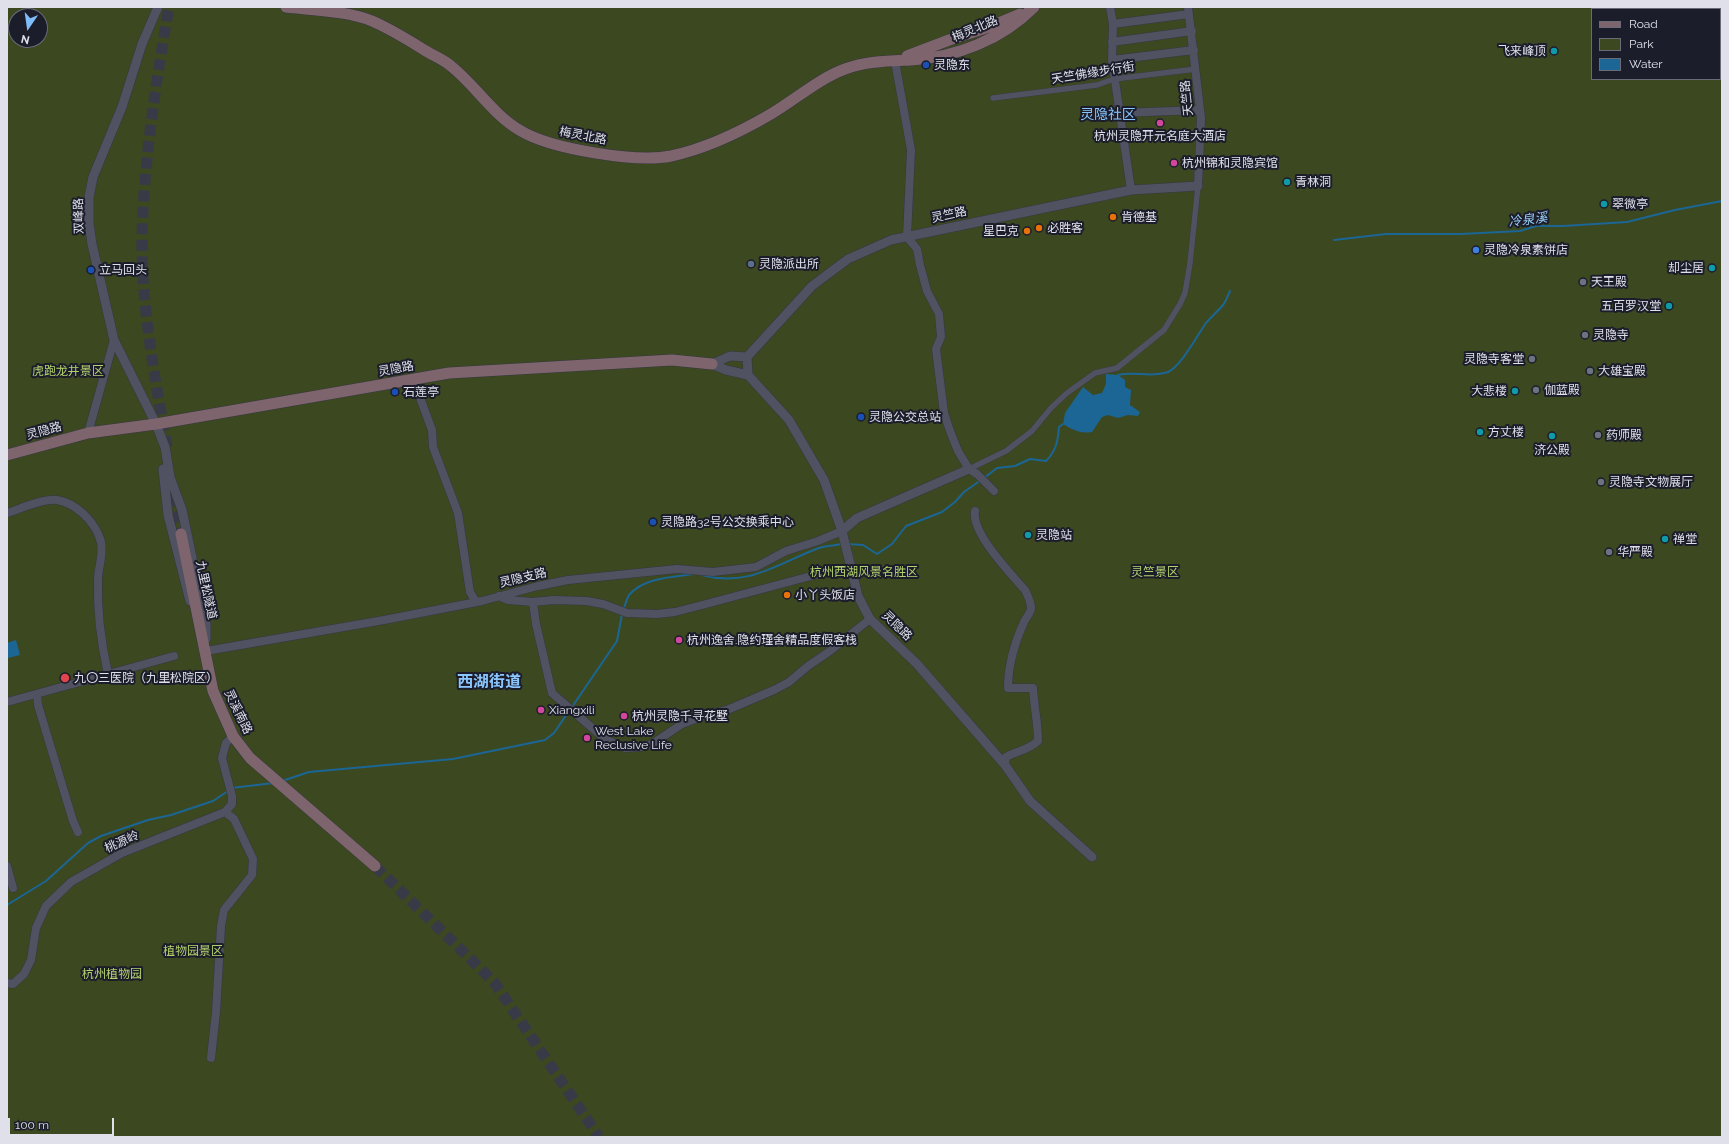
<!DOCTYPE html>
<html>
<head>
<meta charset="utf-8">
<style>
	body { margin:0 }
	#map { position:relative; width:1729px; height:1144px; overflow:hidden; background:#1c1d2b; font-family:Raleway,sans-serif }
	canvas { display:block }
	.frame { position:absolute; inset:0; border:8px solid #dfe0ea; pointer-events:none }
	.legend { position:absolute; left:1591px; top:8px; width:130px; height:72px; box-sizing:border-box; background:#1c1d2b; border:1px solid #6a6b77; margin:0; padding:5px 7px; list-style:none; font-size:12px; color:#dfe0ea }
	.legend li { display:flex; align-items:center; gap:8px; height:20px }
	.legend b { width:20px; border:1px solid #6a6b77 }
	.north { position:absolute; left:8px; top:8px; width:40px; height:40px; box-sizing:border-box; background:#1c1d2b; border:1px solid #6a6b77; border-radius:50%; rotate:193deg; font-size:11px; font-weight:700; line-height:16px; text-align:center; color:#dfe0ea }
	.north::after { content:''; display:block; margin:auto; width:14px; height:18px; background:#7fbdfa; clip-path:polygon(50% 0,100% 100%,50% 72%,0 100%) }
	.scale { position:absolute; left:8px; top:1118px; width:106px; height:18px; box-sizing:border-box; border:2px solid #dfe0ea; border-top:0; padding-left:5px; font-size:12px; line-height:14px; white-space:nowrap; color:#dfe0ea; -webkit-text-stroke:3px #1c1d2b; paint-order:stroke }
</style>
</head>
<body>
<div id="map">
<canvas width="1729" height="1144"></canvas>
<div class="frame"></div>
<ul class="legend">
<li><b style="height:5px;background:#7e656d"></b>Road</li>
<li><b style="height:11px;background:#3c4820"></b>Park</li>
<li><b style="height:11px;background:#1b6695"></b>Water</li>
</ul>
<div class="north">N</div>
<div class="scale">100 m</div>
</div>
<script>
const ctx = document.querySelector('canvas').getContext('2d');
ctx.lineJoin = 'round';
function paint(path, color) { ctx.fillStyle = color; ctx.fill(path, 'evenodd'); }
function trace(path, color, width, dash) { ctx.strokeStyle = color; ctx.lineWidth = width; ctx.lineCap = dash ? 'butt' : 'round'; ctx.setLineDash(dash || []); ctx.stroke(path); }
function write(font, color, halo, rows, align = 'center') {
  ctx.font = font + ' Raleway,"Noto Sans SC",sans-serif'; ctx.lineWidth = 4; ctx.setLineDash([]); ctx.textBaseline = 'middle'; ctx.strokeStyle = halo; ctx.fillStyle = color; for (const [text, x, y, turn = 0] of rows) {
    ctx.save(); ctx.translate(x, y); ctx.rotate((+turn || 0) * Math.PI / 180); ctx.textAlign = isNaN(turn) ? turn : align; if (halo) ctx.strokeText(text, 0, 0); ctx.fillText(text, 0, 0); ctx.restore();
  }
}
paint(new Path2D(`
	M7,7H1722V1137H7ZM1592,9H1720V79H1592ZM16,16H40V40H16Z`), '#3c4820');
paint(new Path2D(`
	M1106,374L1118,375L1125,380V387L1131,390L1130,405L1140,412L1138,416L1128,415L1118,418L1108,415L1102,417L1092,432C1080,434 1073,430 1063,424L1065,413L1083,387L1093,395L1102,393L1106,384Z
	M16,640L20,655L8,658L7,643Z`), '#1b6695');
trace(new Path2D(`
	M1334,240L1386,234H1461L1520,231L1536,226H1563L1627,222L1675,210L1722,201
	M1118,375C1134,371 1152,378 1168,372C1181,366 1197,336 1206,323C1211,317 1218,311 1223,305C1226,301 1228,295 1230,291
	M984,478L997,468L1015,466L1030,459L1046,461C1056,451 1058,441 1059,427L1063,424
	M848,544L863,545L877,554L892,544L906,526L942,512L955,502L964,492L981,480
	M702,575C748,588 778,563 819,548C827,546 836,545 843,544
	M623,610C625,605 627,599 629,595C644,577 674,577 694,574
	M572,707L617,641L622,614
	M282,781L309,772L453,759L545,740L554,733L569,711
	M231,788L274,783
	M7,905L46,881L88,843L101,836L148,820L171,815L213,801L228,791`), '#1b6695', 2);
trace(new Path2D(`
	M167,447C155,377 141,307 142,236C144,159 156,82 169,7
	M175,495L181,534
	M375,866L494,982L599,1137`), '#393a48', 11, [11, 5.5]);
const pedestrian = new Path2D(`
	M993,98L1097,85L1114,79L1196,69
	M969,469L1006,451L1032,431L1051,408L1067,393L1095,373L1117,368L1164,330L1180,304L1185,293L1190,263L1198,186`);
const minor = new Path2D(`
	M1110,7L1113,24L1112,60L1131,190
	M1188,7L1201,118L1198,186
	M1113,24L1189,14
	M1112,42L1192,31
	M1112,60L1194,50
	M895,61L911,150L907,237L917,249L920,265L927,291L939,314L941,337L936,349L944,413L950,431L958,451L969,469L977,474L994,491
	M1119,113L1200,110
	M413,379L432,430L433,447L458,513L470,592L476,602
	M88,433L114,340
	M975,511C971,533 1011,574 1025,590C1028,596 1031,602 1031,608C1031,613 1026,617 1024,622C1015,642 1008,666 1008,688H1033C1034,706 1038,723 1038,741C1027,751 1018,750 1006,757L1005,765
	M7,513C20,509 43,498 57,500C75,503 92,519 99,536C105,549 99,564 98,578C97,610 101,643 108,674
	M499,596L508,600L533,602L536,624L552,693L599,734L611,742L625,748L641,747L652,744L682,724L706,715L727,710L774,690L789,682L808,666L830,651L870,619
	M533,602L553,600L586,601L603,604L627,613L657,614L675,612L706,604L837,569H851
	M206,651L384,620L482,601L538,586L568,580L677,569L713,572L756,567L786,551L818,541L842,531
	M37,694L38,705L73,821L78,832
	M7,702L174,656
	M7,866L13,888
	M7,983L13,984L24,974L31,960L36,928L46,906L71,882L122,853L225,812L232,804V796L222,758L226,743L233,736
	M211,1058L216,1012L221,926L224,910L252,875L253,859L234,819L225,812`);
const tertiary = new Path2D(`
	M158,7L142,44L122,107L93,177L89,197V223L92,244L114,340L156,424L165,447L170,477L182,510L206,624V639
	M747,357L812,286L848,259L891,240L1131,190L1198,186
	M747,357L748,375
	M712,364L726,370L748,375
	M712,364L730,356L747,357
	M748,375L789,420L824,480L842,531L858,596L870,619L917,664L1005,765L1030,801L1092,857
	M163,469L168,515L190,601
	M842,531L857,518L969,469`);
const secondary = new Path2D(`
	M286,7C311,10 349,11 372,21C391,29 408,40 426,51C434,56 444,60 451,66C476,86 493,115 521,131C551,149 637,163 671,156C704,149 742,131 771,114C795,100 818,79 845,69C867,61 888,61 911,60C957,57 1001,40 1034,7
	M907,56L949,40L989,27L1020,14
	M7,455L88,433L156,424L449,373L672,360L712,364
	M181,534L213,691L233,736L250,758L375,866`);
trace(pedestrian, '#373742', 6);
trace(minor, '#373742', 9);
trace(tertiary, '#373742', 10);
trace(secondary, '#373742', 12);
trace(pedestrian, '#505262', 5.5);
trace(minor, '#505262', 8);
trace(tertiary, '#505262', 9);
trace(secondary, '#7e656d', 11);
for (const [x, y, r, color] of [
	[1554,51,4,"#0f9aa8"],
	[926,65,4,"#1a4fb4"],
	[1160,123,4,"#d1479c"],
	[1174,163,4,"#d1479c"],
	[1287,182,4,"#0f9aa8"],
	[1604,204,4,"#0f9aa8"],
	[1113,217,4,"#e8710a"],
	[1039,228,4,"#e8710a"],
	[1027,231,4,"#e8710a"],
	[1476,250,4,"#3f7fe0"],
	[751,264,4,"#5c6f8a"],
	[1712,268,4,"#0f9aa8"],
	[91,270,4,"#1a4fb4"],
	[1583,282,4,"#6b7280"],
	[1669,306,4,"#0f9aa8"],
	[1585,335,4,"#6b7280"],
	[1532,359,4,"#6b7280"],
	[1590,371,4,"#6b7280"],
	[1536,390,4,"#6b7280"],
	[1515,391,4,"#0f9aa8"],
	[395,392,4,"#1a4fb4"],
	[861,417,4,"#1a4fb4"],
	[1480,432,4,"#0f9aa8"],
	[1598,435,4,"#6b7280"],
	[1552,436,4,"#0f9aa8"],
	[1601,482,4,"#6b7280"],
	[653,522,4,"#1a4fb4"],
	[1028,535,4,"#0f9aa8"],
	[1665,539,4,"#0f9aa8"],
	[1609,552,4,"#6b7280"],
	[787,595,4,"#e8710a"],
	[679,640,4,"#d1479c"],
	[65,678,5,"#e0444e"],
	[541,710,4,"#d1479c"],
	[624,716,4,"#d1479c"],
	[587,738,4,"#d1479c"]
]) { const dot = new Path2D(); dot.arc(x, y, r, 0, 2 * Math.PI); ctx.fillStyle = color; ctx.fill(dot); trace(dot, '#1c1d2b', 1.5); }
write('12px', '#dfe0ea', '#1c1d2b', [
	["梅灵北路",975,29,-23],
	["天竺佛缘步行街",1093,73,-9],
	["天竺路",1187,98,-96],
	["梅灵北路",583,136,11],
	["灵竺路",949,215,-12],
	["双峰路",79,216,-91],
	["灵隐路",396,369,-10],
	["灵隐路",44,431,-15],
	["灵隐支路",523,578,-13],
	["九里松隧道",206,590,78],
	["灵隐路",897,626,44],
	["灵溪南路",238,712,64],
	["桃源岭",122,842,-24]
]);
write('12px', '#dfe0ea', '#1c1d2b', [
	["飞来峰顶",1546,51,"right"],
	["灵隐东",934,65],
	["杭州灵隐开元名庭大酒店",1160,136,"center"],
	["杭州锦和灵隐宾馆",1182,163],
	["青林洞",1295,182],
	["翠微亭",1612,204],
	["肯德基",1121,217],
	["必胜客",1047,228],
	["星巴克",1019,231,"right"],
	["灵隐冷泉素饼店",1484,250],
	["灵隐派出所",759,264],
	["却尘居",1704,268,"right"],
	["立马回头",99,270],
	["天王殿",1591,282],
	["五百罗汉堂",1661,306,"right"],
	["灵隐寺",1593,335],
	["灵隐寺客堂",1524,359,"right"],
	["大雄宝殿",1598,371],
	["伽蓝殿",1544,390],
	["大悲楼",1507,391,"right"],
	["石莲亭",403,392],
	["灵隐公交总站",869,417],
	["方丈楼",1488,432],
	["药师殿",1606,435],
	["济公殿",1552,450,"center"],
	["灵隐寺文物展厅",1609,482],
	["灵隐路32号公交换乘中心",661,522],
	["灵隐站",1036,535],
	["禅堂",1673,539],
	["华严殿",1617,552],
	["小丫头饭店",795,595],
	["杭州逸舍.隐约瑾舍精品度假客栈",687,640],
	["九〇三医院（九里松院区）",74,678],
	["Xiangxili",549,710],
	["杭州灵隐千寻花墅",632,716],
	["West Lake",595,731],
	["Reclusive Life",595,745]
], 'left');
write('12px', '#b4d26c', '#1c1d2b', [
	["虎跑龙井景区",68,371],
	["杭州西湖风景名胜区",864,572],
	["灵竺景区",1155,572],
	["植物园景区",193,951],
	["杭州植物园",112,974]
]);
write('italic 13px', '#98cdf6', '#1c1d2b', [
	["冷泉溪",1528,220,-7]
]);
write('14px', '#8bc5fd', '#1c1d2b', [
	["灵隐社区",1108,115]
]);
write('bold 16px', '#8bc5fd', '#1c1d2b', [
	["西湖街道",489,682]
]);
</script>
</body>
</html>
